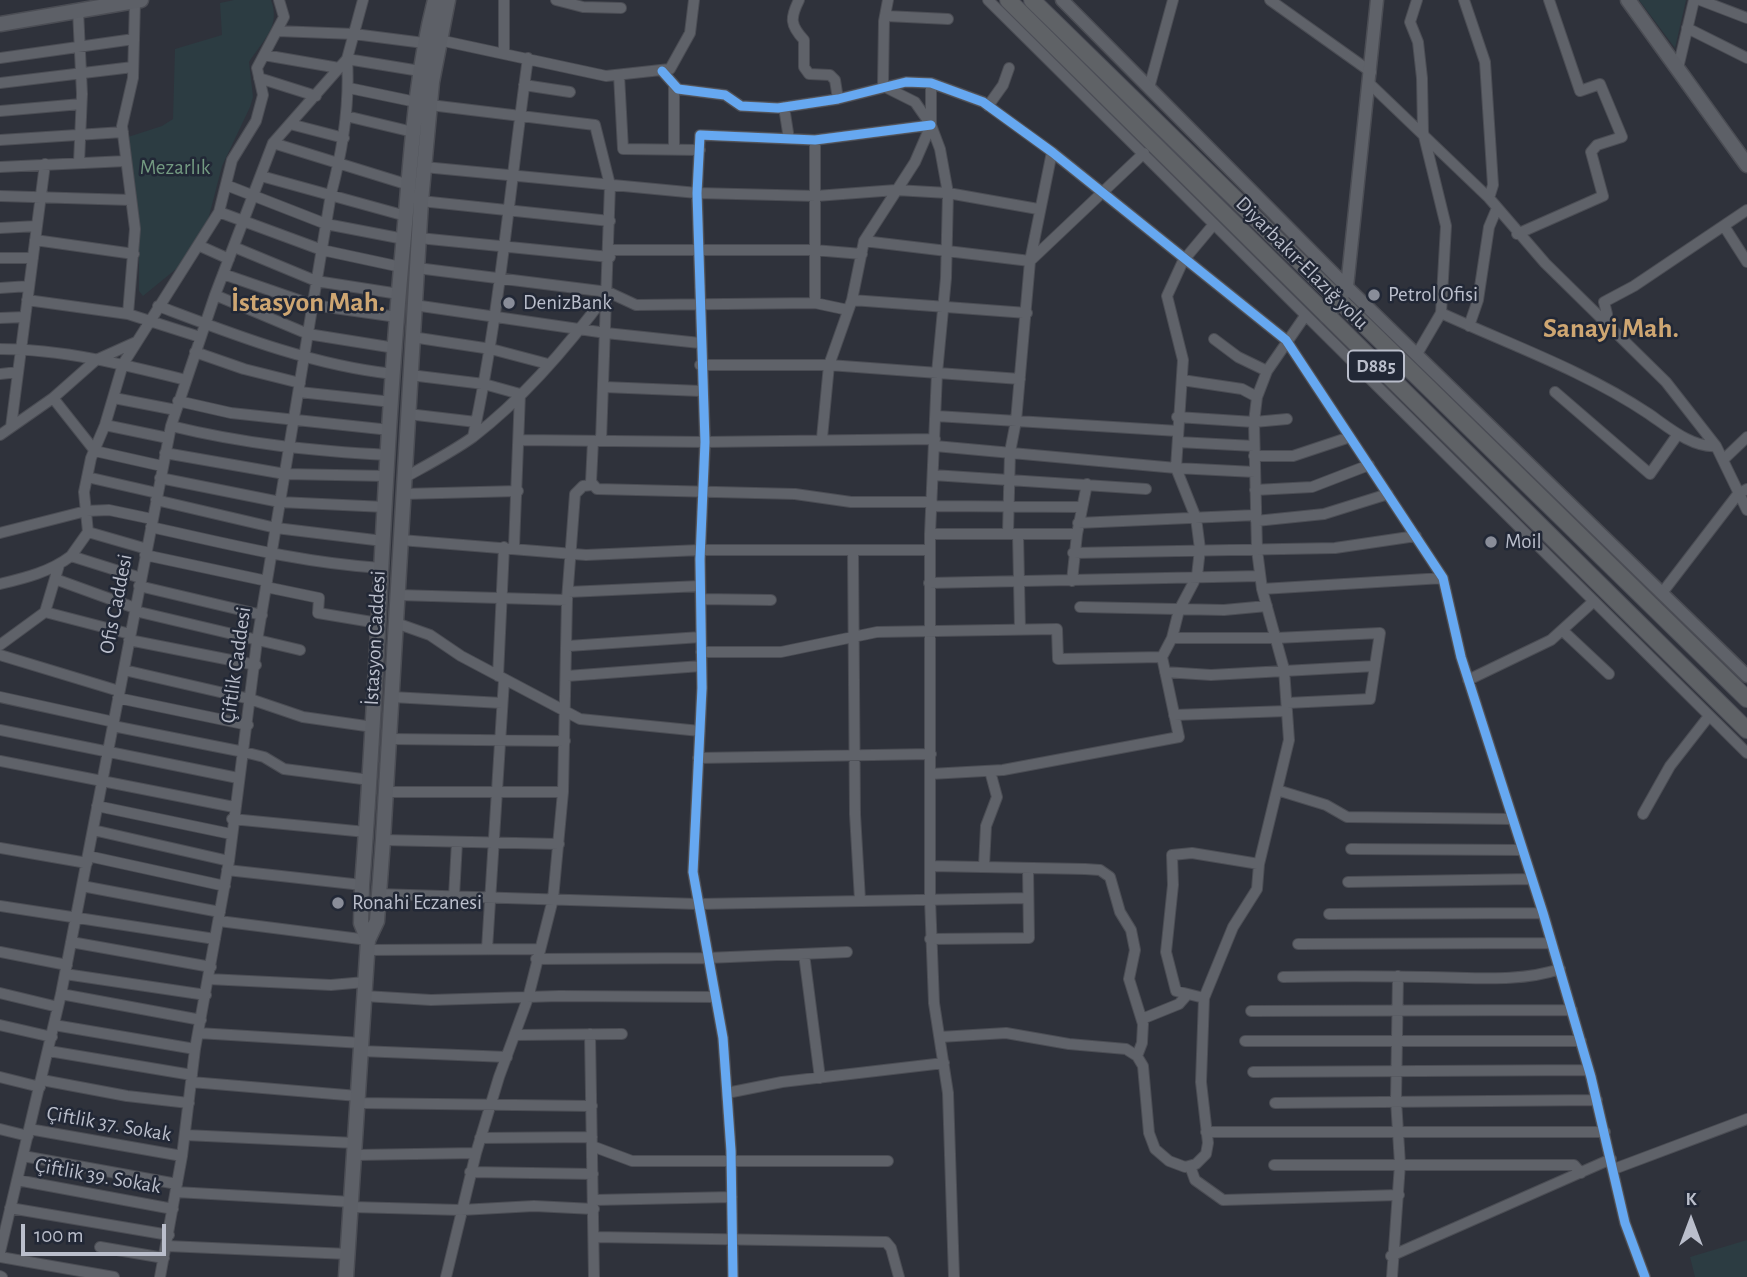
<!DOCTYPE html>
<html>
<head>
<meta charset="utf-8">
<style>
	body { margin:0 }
	#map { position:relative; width:1747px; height:1277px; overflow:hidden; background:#2f323b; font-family:"Alegreya Sans",sans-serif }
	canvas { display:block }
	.north { position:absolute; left:1656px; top:1186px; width:70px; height:70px; -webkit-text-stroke:5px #222836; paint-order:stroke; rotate:0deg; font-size:19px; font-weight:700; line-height:28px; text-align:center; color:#babecb }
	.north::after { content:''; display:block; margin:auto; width:24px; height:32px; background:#babecb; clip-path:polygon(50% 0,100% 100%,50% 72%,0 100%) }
	.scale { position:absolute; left:21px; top:1224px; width:145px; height:32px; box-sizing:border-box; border:4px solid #babecb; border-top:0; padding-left:9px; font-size:21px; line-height:24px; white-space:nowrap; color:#babecb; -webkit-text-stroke:5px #222836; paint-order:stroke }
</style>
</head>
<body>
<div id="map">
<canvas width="1747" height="1277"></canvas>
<div class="north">K</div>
<div class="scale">100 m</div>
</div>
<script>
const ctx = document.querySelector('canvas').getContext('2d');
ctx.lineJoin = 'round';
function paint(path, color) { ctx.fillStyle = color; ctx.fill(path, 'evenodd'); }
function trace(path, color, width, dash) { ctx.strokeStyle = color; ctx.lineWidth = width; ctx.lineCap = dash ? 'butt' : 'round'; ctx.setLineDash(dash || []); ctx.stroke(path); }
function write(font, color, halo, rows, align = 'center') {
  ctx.font = font + ' "Alegreya Sans",sans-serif'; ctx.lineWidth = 5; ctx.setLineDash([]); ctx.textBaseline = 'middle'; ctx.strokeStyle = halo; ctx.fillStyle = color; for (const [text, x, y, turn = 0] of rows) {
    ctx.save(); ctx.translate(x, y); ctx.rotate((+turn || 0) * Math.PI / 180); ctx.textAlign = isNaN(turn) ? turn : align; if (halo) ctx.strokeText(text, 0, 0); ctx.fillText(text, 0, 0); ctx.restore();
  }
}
paint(new Path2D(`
	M234,0H271C281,27 263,40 249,62L253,97L250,107L222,166L208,220L181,265L143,296L139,291V227L128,137L162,126L173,119L175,49L222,35L220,3Z
	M1639,0H1686L1675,48Z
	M1747,1240V1277H1695L1690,1257Z`), '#2c3c42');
const minor = new Path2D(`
	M504,0V53
	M556,0L583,7L621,8
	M799,0C790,18 790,25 804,40V67L809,74L830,75L835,80L838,99
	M988,0L1747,753
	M1270,0L1371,72
	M1417,0L1410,22L1418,42L1422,78L1423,132L1446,226L1441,313L1417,354
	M1464,0L1485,62L1493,185L1489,198
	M1700,0L1747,18
	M135,1L133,78L122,126L135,229L128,314L200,337
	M78,10L82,94L79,163
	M886,16L948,19
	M1687,28L1747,58
	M277,31L354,34L424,43
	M439,40L606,76L670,69L690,33L694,0
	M264,55L339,68
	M0,58L134,39
	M1678,68L1694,0
	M662,71L678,89L725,95L741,106L778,108L838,99L906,82L931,83L983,102L1052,152L1286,340L1443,578L1461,657L1543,913L1591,1077L1625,1223L1645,1277
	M619,75L623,149L700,150
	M259,78L316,96
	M0,83L133,67
	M1370,84L1489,198L1545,263L1666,382L1716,446L1747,510
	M524,85L570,92
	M674,86V150
	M883,86L915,102L931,125L940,149L948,193L946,278L937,373L930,534V899L934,1003L948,1093L954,1277
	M883,86L884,21L888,0
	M349,88L416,102
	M1149,88L1173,0
	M430,105L595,125L610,185L601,441
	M988,106L1003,85L1009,68
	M784,107L789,139
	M0,111L81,104
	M346,116L413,132
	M290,124L344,138
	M0,140L123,132
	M273,143L409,185
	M0,167L126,161
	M424,167L697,193L816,196L896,190L948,193L1038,209
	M261,176L406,216
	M226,185L326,224L404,239
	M0,196L131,200
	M421,201L610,221
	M219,212L322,250L401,267
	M1724,226L1747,262
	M0,228L37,226
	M1517,234L1603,196L1591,152L1597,145L1622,137L1600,84L1580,91L1549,0
	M419,238L610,257
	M35,240L134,254
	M864,241L1030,261L1144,153
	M200,246L229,259
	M234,247L316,281L399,294
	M610,250H814L862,254
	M0,258H33
	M417,268L608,292L636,305L815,303L848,310
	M223,274L313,305L397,317
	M0,288L29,286
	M215,295L308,334L395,348
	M27,300L128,314
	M852,300L1027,313
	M815,303V140
	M414,305L606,333L700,343
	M158,306C235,335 311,365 393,374
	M1441,313C1511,345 1585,371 1649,414C1668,427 1692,448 1716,446
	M0,318L25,317
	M1603,323L1607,314L1604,302L1634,286L1747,210
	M1469,326L1478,300L1489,227L1497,208
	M412,337L491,349L548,364
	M1214,339L1238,357L1267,371
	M136,342L96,360L53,398L95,451L162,466
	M0,349C62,349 126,365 186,380
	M195,352L244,369L300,383
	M700,365H829L1020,379
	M0,374L18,372
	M410,375L484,384L520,394L514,547
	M1182,380L1242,389L1257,397
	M604,387L701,391
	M299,392L392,402
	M1555,392L1650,474L1678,434
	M114,398L176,410
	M178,401L231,413L390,430
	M408,414L476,422
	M936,416L1178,431
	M1177,417L1254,422L1287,419
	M105,425L168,438
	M171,426C245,444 313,451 389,455
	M11,427L45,164
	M0,435L53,398
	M473,437C500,312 510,185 528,58
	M822,438L829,365L852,300L864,241L915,162L931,125V83
	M520,440L705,442L935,439
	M593,441L591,482L597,489L795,494L851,502H932
	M1178,442L1254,446
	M935,446L1176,468L1255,472
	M165,453L285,474L387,476
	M1254,456H1293L1350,437
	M1723,460L1747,437
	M933,475L1146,489
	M87,477L157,493
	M160,478L280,502L385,507
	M404,478C427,465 452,452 473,437C525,397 570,344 608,292
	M1255,490L1312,487L1369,465
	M403,494L518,491
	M156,500L276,528L383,541
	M932,506L1081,507
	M1256,521L1324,514L1388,494
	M1078,523L1256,515
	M151,527C228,544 302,563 381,568
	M88,532L147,549
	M0,533L86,511L109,510L152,519
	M1008,533L1010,452L1016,421L1030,261L1052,152
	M930,534H1077L1087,484
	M1018,534L1020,629
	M401,540L586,555L700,550H930
	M853,550L855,814L860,900
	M1073,553L1335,548L1416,536
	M145,555L267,581
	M141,578L71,556L88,532L84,492L91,458L105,425L123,364L219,212L232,160L256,121L263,95L257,68L284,17L279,0
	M55,579L135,608
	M1072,581L1077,534
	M929,583L1260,576
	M0,584C25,578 50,572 71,556
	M139,586L262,615
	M266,587L319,598L318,613L378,623
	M1262,589L1443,578
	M568,592L700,586
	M1662,593L1738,494L1747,489
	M398,595L567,600
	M701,599L771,600
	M1080,607L1224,610L1267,606
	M135,611L300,650
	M45,612L130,634
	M396,623L430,635L461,656L580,719L700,731
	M1562,630L1609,674
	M1172,638H1276L1380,633L1370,699L1287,703
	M129,640L256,665
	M0,645L45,612L59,565
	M568,646L701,637
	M701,652H781L877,632L1057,629L1058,659L1162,657
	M0,655L119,691
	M124,670L250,699L303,717L373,727
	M1165,672L1211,675L1375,666
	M498,676L504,547
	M567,676L701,666
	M1468,680L1551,640L1594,601
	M0,697L114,722
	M392,697L502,703
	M118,698L248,725
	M1174,715L1287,711
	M113,726L244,752L264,757L284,769L370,780
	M0,730L238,778
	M390,739L565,741
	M698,758L931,754
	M0,761L234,807
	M930,774L1003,770L1179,737L1162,657L1172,638L1179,610L1197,576L1200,549L1196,518L1176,468L1183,360L1167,296L1183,261L1214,224
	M1277,790L1326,805L1347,817L1511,819
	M386,792H563
	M97,806L231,834
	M1643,814L1670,766L1709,716
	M232,819L366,832
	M93,830L229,861
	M383,840L559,844
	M0,848L87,863
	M1351,849L1522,850
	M88,856L225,886
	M930,866L1085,869L1100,870L1110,877L1120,912L1131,930L1135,950L1129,979L1143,1024L1142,1043L1137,1056
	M984,866L986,826L997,797L990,771
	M227,870L362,885
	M1348,882L1532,879
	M82,886L220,912
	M378,894L698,904L1027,898
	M454,896L457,842
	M0,906L215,939
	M1329,914L1543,913
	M219,921L368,940
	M930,939L1029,938L1028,869
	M71,942L211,967
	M1298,944L1552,943
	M487,949L504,680
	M367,950L539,949
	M0,952L67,965
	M804,954L820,1078
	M536,959L707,958L847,952
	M65,974L206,995
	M1283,977C1331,976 1379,976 1427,977C1472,977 1518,983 1560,969
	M208,979L331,985L365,982
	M0,993L58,1007
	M61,994L201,1020
	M364,996L431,1000L559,996L715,997
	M1204,998L1176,991L1166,952L1173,885L1172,855L1192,853L1259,864
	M1251,1011L1572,1010
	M1142,1019L1179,1004L1186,996
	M0,1025L52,1037
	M54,1025L195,1049
	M198,1033L362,1043
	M590,1034L594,1277
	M515,1035L622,1034
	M940,1037L1006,1033L1069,1044L1126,1049L1137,1056L1143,1066L1149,1133L1155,1149L1169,1161L1185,1167L1196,1164L1206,1154L1208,1143L1201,1082L1204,998L1233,927L1257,889L1259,864L1289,740L1284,669L1262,589L1257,550L1254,422L1257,397L1267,371L1305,316
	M1245,1041H1581
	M49,1051L192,1075
	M361,1051L507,1057
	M1253,1072L1589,1070
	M0,1077L40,1087
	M42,1080L127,1096L189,1103
	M191,1082L358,1096
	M727,1093L782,1082L944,1063
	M358,1103L592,1106
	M1275,1103L1597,1100
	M0,1129L28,1136
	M29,1129L182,1156
	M1206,1132H1605
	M185,1135L355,1143
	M480,1138L592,1137
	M592,1146L632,1161H888
	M355,1155L476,1153
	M23,1156L177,1184
	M1274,1165H1574L1581,1173
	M1190,1166L1195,1180L1223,1200L1399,1195
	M1614,1169L1747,1119
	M470,1172L593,1174
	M17,1180L173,1209
	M176,1192L352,1202
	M594,1200L732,1197
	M352,1207L461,1210L534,1206L594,1209
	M10,1208L169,1235
	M594,1237L886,1242L891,1248L899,1277
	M167,1246L348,1254
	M100,1247L164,1258
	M0,1252L61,994L171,426L215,295L273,143L347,59L363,0
	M1391,1256L1611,1159
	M0,1257L114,1277
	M0,1276L2,1277
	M160,1277L182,1156L195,1049L229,861L257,641L331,194C343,149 350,105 347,59L420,71
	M446,1277L476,1153L499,1077L528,998L553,899L563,792L567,600L575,494L583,486L592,485
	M733,1277L731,1151L723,1038L693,872L702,688L700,559L705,442L697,193L700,135L815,140L931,125
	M1392,1277L1400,1164L1396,1100L1398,976`);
const tertiary = new Path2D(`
	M1062,0L1347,287L1747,676
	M1326,317L1340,301L1347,287L1377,0`);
const secondary = new Path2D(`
	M1628,0L1747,165
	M0,24L141,0
	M368,940L361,923L362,885C379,672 383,459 403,246C411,163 414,81 435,0
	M346,1277L368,940L377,921L383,840L421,201L432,82L448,0`);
const trunk = new Path2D(`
	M1008,0L1747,730
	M1032,0L1747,699`);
trace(minor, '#4b4d54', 12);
trace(tertiary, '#4b4d54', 15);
trace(secondary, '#4b4d54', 17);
trace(trunk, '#4c4e57', 18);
trace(minor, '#5f6269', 10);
trace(tertiary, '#5f6269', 12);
trace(secondary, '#5d6067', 14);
trace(trunk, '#5f6266', 16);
trace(new Path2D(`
	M662,71L678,89L725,95L741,106L778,108L838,99L906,82L931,83L983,102L1052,152L1286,340L1443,578L1461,657L1543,913L1591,1077L1625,1223L1645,1277
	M733,1277L731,1151L723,1038L693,872L702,688L700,559L705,442L697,193L700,135L815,140L931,125`), '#66a8f1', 9);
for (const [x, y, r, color] of [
	[1374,295,7,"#898d99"],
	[509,303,7,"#898d99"],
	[1491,542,7,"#898d99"],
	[338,903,7,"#898d99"]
]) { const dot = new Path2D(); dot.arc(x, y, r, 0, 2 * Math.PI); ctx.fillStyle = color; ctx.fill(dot); trace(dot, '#222836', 2.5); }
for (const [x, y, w] of [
	[1376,366,56]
]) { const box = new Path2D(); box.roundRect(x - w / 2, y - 15.5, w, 31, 5); ctx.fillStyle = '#222836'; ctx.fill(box); trace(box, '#babecb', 2); }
write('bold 19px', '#babecb', null, [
	["D885",1376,366]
]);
write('21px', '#739a81', '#222836', [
	["Mezarlık",175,168]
]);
write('21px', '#babecb', '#222836', [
	["Diyarbakır-Elazığ yolu",1302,263,45],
	["Ofis Caddesi",116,604,-79],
	["İstasyon Caddesi",375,638,-87],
	["Çiftlik Caddesi",236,665,-82],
	["Çiftlik 37. Sokak",109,1124,10],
	["Çiftlik 39. Sokak",98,1176,10]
]);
write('21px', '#babecb', '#222836', [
	["Petrol Ofisi",1388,295],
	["DenizBank",523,303],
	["Moil",1505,542],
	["Ronahi Eczanesi",352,903]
], 'left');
write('bold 28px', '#cea672', '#222836', [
	["İstasyon Mah.",308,303],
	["Sanayi Mah.",1611,329]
]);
</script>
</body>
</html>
